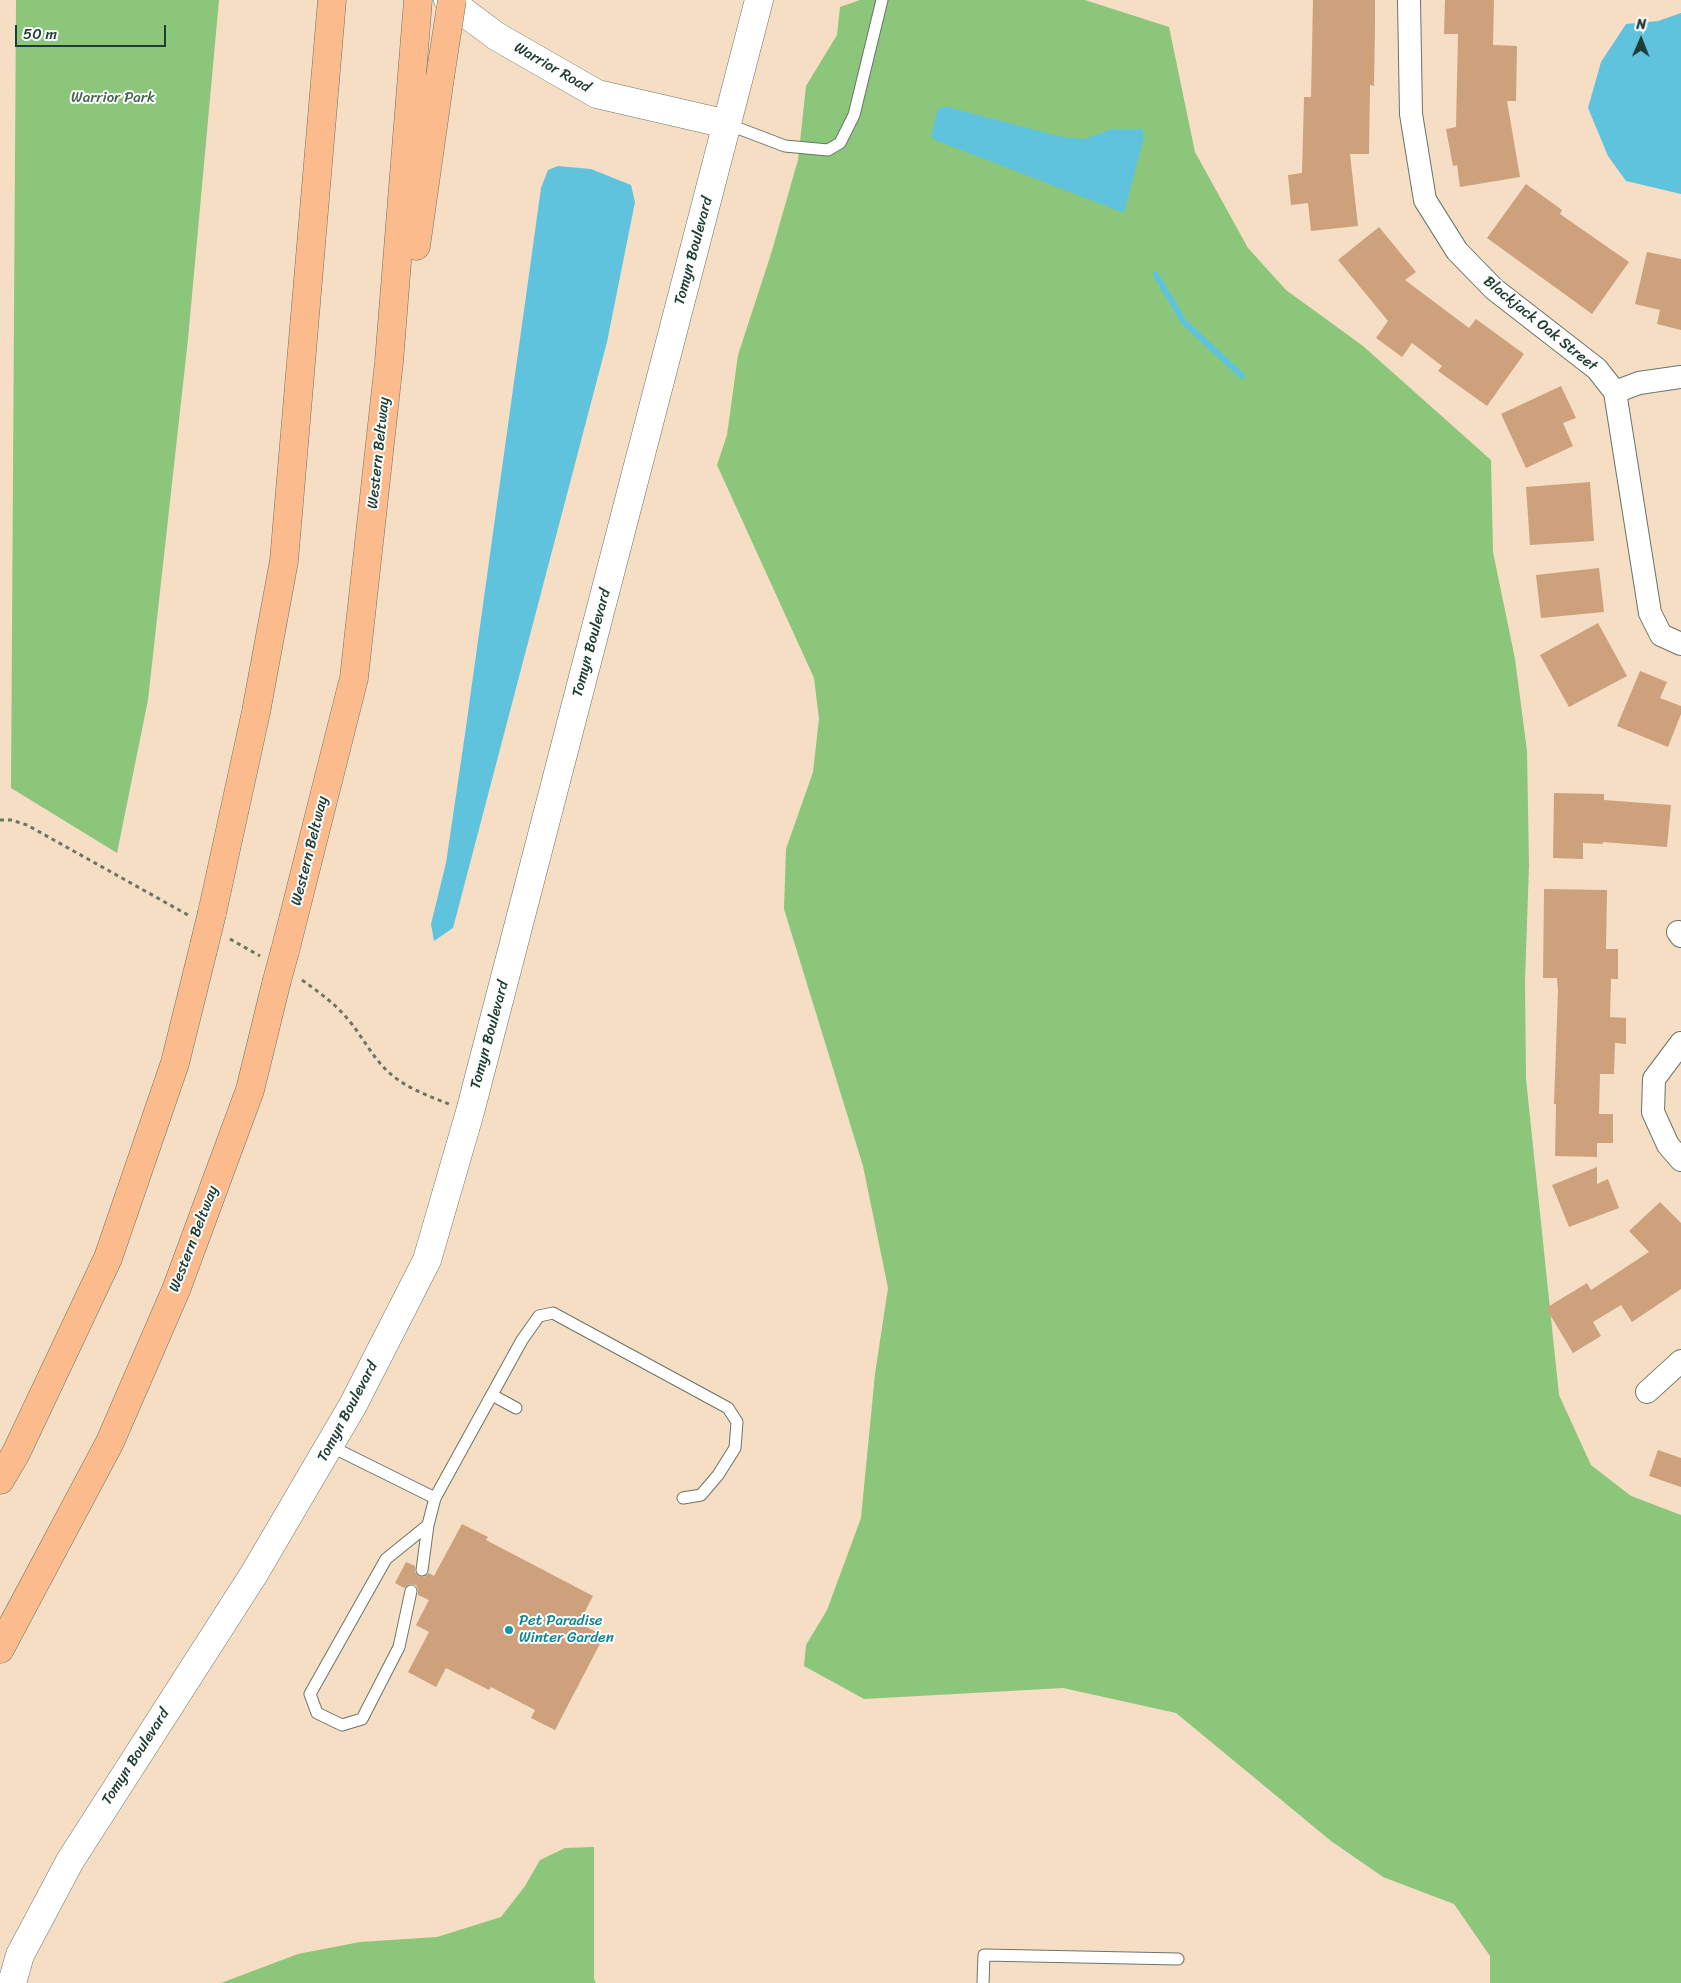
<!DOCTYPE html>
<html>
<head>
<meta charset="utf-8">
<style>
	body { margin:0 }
	#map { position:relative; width:1681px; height:1983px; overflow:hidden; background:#f6dec5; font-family:Sriracha,sans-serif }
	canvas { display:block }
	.north { position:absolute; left:1616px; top:15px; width:50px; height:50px; -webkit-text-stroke:4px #fff; paint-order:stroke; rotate:1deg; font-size:14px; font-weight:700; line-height:20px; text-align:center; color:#1f3d34 }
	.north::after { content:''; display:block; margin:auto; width:18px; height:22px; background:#1f3d34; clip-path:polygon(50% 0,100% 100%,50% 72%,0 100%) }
	.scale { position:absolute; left:15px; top:25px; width:151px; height:22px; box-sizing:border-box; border:2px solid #1f3d34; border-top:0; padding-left:6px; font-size:15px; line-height:18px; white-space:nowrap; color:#1f3d34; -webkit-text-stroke:4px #fff; paint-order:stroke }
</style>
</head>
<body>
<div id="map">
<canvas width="1681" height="1983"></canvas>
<div class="north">N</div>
<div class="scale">50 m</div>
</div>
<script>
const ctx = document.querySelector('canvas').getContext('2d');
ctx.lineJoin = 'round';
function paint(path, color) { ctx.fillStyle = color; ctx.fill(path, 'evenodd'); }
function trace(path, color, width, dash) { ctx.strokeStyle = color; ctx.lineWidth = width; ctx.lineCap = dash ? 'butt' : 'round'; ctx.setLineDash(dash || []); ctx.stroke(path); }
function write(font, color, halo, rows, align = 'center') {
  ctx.font = font + ' Sriracha,sans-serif'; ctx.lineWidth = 4; ctx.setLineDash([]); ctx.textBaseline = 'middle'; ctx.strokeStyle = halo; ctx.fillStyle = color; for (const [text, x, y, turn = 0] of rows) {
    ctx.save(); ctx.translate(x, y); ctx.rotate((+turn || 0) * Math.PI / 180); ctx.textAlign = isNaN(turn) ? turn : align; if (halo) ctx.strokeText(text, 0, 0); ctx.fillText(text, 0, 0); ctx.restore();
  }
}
paint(new Path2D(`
	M16,0H219L188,339L148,700L117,853L11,788Z
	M860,0H1085L1169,27L1195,152L1248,248L1286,290L1363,346L1491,460L1493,552L1515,659L1527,751L1529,865L1525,981L1526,1079L1559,1395L1591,1465L1631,1496L1681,1515V1983H1490V1956L1454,1904L1383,1877L1331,1841L1176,1713L1063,1688L864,1699L804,1666L806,1645L827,1610L861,1518L875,1374L888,1288L863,1166L784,909L786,849L813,772L819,719L814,678L717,465L727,435L738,355L771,254L798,160L806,86L837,35L840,7Z
	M594,1847V1979L596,1983H221L298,1954L360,1942L437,1937L501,1917L525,1886L540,1860L565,1848Z`), '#8bc67b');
paint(new Path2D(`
	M1681,13V194L1626,181L1608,156L1588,108L1601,62L1626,24L1658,21Z
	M940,107H948L1062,137L1085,139L1112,129H1142L1144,137L1124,213L935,140L931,137L937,112Z
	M558,166L591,169L631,185L635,202L607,342L453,928L434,941L431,924L446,863L465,734L541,188L548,170Z`), '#60c3de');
trace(new Path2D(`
	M1156,275L1184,322L1242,376`), '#60c3de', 6);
paint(new Path2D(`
	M1313,0H1375V27L1374,86L1370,85L1369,154H1350L1358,226L1311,231L1308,203L1291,205L1288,175L1302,173L1304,97H1311Z
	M1445,0H1494L1493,45L1517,46L1516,101H1507L1520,177L1460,187L1457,165L1453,166L1446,129L1456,127L1458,34H1444Z
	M1526,184L1562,210L1560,214L1629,262L1592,314L1487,238Z
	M1379,227L1416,272L1405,280L1469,328L1476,319L1524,354L1487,406L1438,371L1442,366L1412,343L1402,357L1376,338L1388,321L1338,260Z
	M1647,252L1681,259V330L1657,324L1660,310L1635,304Z
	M1561,386L1576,418L1563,423L1573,446L1526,468L1501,414Z
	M1590,482L1594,541L1530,545L1526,487Z
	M1599,568L1604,612L1541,618L1536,575Z
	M1598,623L1627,676L1569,707L1540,655Z
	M1640,671L1667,682L1660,698L1681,706V714L1668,747L1617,726Z
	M1554,793L1604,794V800L1671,805L1667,847L1603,842V844L1583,843V859L1553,858Z
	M1544,889L1607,890L1606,949H1618V979H1611L1610,1017L1626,1018V1044L1615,1043L1614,1074H1600L1599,1114H1613V1143H1597V1157L1555,1156L1556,1104H1554L1558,991L1557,978H1543Z
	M1597,1167V1184L1608,1179L1619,1208L1569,1227L1552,1185Z
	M1660,1202L1681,1223V1289L1632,1322L1621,1305L1593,1322L1601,1336L1573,1353L1546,1308L1587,1283L1591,1290L1649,1252L1629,1231Z
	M1658,1450L1681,1458V1487L1649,1476Z
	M462,1524L488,1537L486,1540L593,1596L579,1623L604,1636L555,1730L531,1718L535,1710L491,1687L489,1690L446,1668L436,1687L408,1672L429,1632L416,1625L429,1600L418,1595V1589L416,1585L409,1584L404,1588L395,1583L406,1562L415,1566V1572L418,1576L424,1577L429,1573L434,1576Z`), '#cca17b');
const service = new Path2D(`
	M727,124L785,146L828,150L840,143L854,115L882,0
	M492,1395L516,1408
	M330,1446L435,1498L428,1525L422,1570
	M435,1498L522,1340L539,1316L553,1313L728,1408L737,1422L735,1448L718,1475L701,1495L683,1498
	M411,1591L399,1647L362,1719L342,1725L317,1713L310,1694L386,1559L428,1525
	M983,1983L984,1955L1178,1959`);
const minor = new Path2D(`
	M1409,0L1411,114L1425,200L1457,251L1494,289L1597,369L1615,392L1650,613L1661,635L1681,644
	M1615,392L1639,383L1681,377
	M1678,932L1681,936
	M1681,1043L1654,1079L1653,1112L1668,1145L1681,1160
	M1647,1392L1681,1361`);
const tertiary = new Path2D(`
	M448,0L496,36L597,94L727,124
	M12,1983L20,1955L70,1861L254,1574L353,1405L427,1260L470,1112L759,0`);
const motorway = new Path2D(`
	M416,246L440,77
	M212,913L256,712L284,561L332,0
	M285,951L354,678L389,362L418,0
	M0,1480L16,1453L108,1258L175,1063L204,946
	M0,1649L110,1442L176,1290L250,1090L276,984`);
trace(service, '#6a7567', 13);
trace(minor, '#6a7567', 24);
trace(tertiary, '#6a7567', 29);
trace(motorway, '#6a7567', 29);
trace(new Path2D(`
	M0,820H11L27,825L188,915
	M230,939L260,956
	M302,980C320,993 337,1005 351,1023C366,1042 376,1064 397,1079C412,1090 431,1097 449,1104`), '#6a7567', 3, [4, 4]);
trace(service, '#fff', 11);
trace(minor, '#fff', 22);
trace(tertiary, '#fff', 28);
trace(motorway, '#fbbb8c', 28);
const motorwayBridge = new Path2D(`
	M440,77L452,0
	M204,946L212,913
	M276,984L285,951`);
trace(motorwayBridge, '#6a7567', 29, []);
trace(motorwayBridge, '#fbbb8c', 28);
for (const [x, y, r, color] of [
	[509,1630,5,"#0f9aa8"]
]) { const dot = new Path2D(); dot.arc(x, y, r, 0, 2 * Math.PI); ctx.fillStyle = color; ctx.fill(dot); trace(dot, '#fff', 2); }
write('15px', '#1f3d34', '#fff', [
	["Warrior Road",552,68,30],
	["Tomyn Boulevard",694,251,-75],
	["Blackjack Oak Street",1540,324,39],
	["Western Beltway",379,453,-84],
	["Tomyn Boulevard",592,643,-75],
	["Western Beltway",310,851,-76],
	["Tomyn Boulevard",490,1035,-75],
	["Western Beltway",194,1239,-69],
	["Tomyn Boulevard",348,1412,-62],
	["Tomyn Boulevard",136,1757,-57]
]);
write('15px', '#3f6649', '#fff', [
	["Warrior Park",113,98]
]);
write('15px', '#0d838f', '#fff', [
	["Pet Paradise",519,1621],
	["Winter Garden",519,1638]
], 'left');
</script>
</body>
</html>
